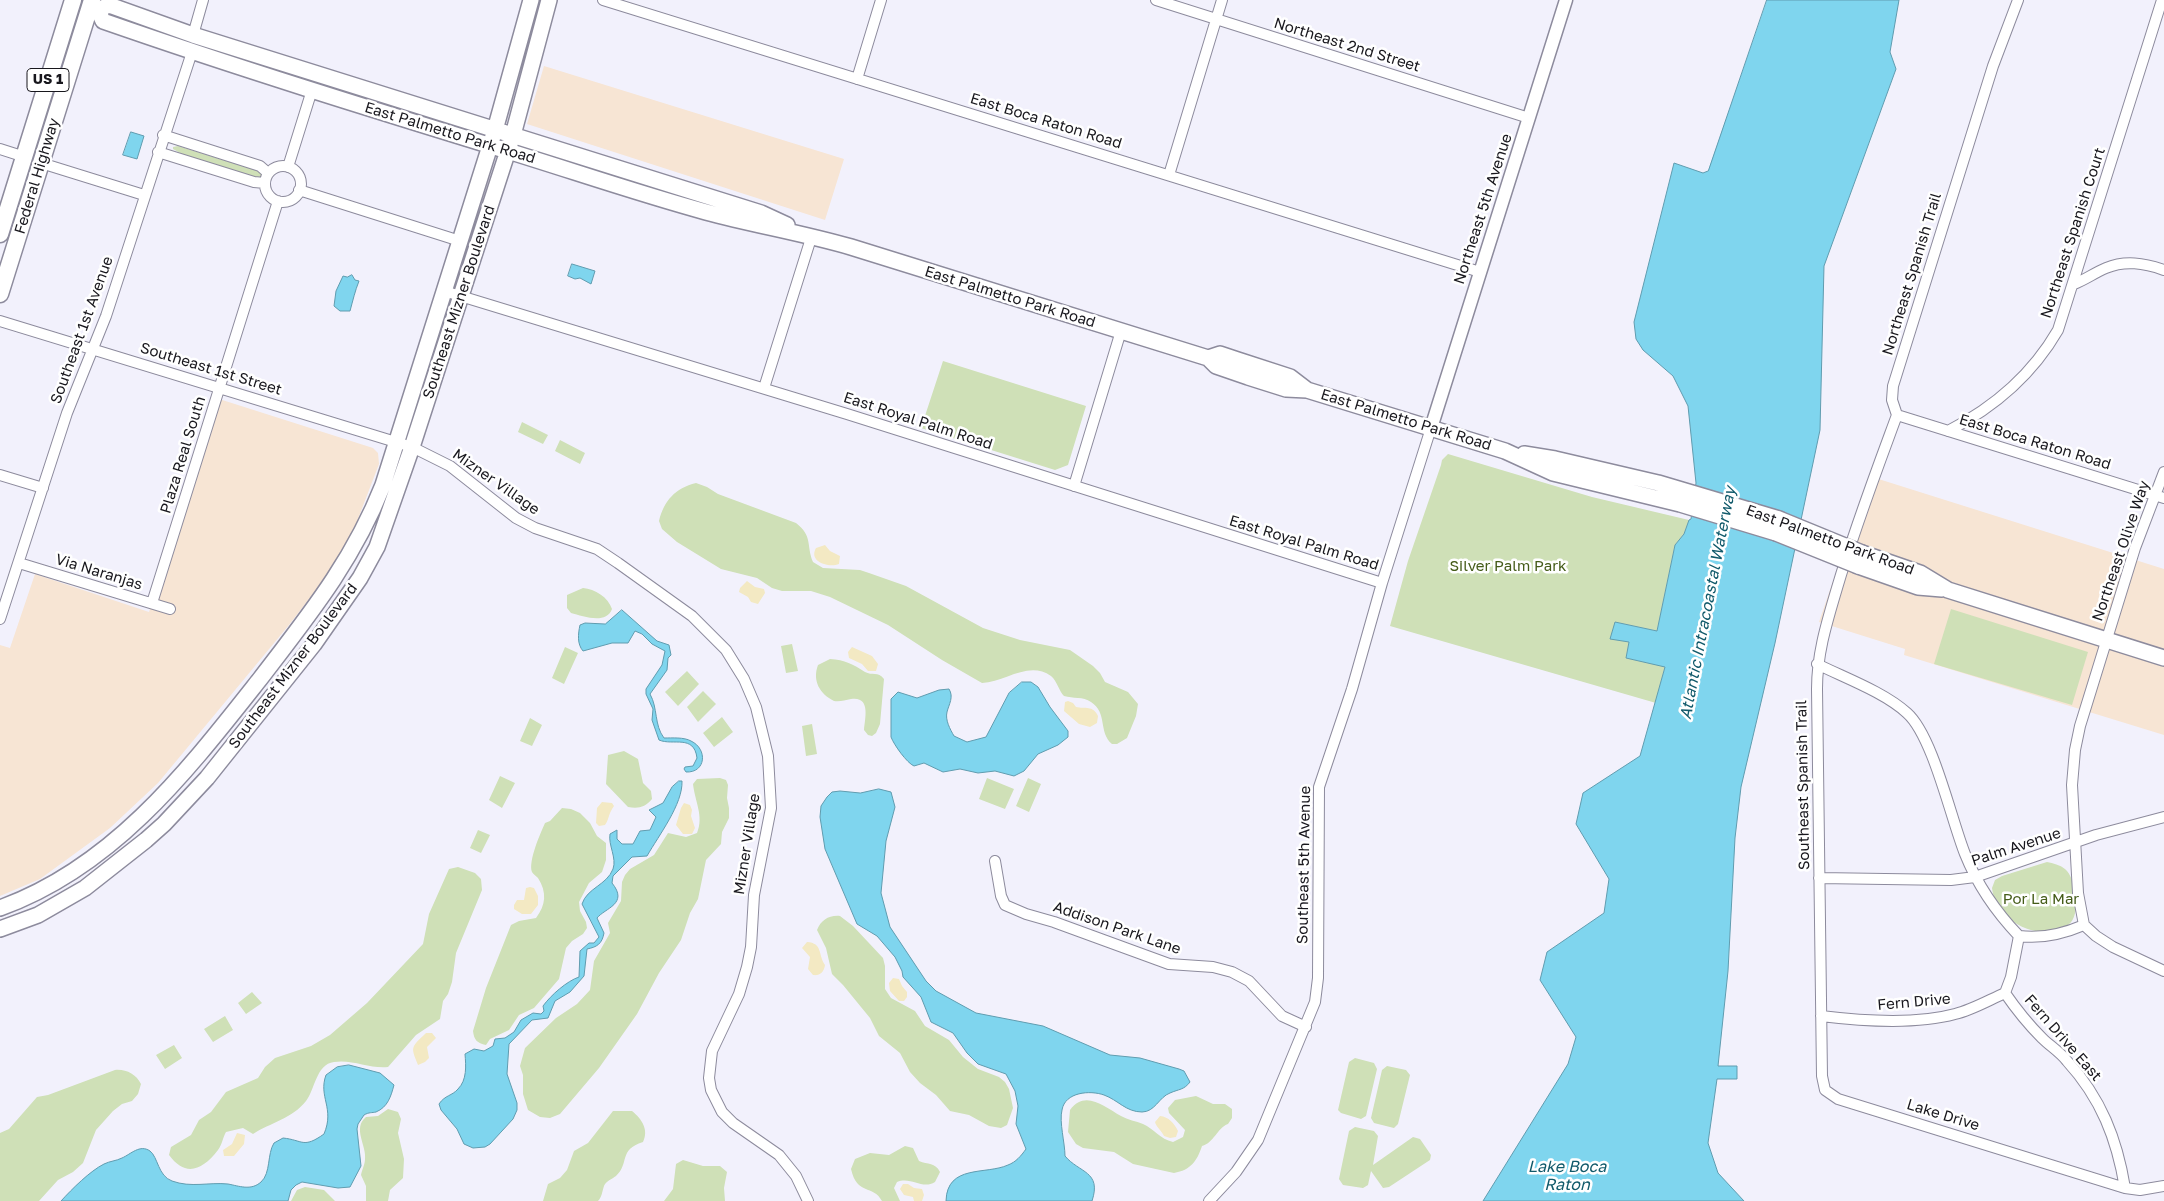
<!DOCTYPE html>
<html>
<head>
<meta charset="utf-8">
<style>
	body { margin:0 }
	canvas { display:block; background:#f2f1fc }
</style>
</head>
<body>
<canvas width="2164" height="1201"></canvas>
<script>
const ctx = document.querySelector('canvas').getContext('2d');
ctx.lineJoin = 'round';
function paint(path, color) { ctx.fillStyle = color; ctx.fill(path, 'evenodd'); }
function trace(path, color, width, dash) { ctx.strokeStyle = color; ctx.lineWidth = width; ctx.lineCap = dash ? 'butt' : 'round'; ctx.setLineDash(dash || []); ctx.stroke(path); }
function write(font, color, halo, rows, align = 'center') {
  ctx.font = font + ' "Golos Text",sans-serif'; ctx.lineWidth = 5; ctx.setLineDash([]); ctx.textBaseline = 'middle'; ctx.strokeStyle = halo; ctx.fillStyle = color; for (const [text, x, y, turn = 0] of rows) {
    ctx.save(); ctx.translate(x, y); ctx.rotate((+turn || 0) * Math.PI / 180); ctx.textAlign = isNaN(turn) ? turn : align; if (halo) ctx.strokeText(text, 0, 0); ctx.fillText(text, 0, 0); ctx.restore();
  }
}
paint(new Path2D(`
	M544,66L844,159L825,220L527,124Z
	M216,398L373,448L378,453L379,464L353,532L326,577L289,625L158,783L110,828L40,879L0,896V645L10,648L35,574L149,612Z
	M1869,476L2164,569V735L1904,655L1905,649L1819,622Z`), '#f7e5d4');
paint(new Path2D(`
	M178,146L258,171L262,173V177L258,178L182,154L173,149V147Z
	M943,361L1086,406L1068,465L1055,470L921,428Z
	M522,422L548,435L543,444L518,432Z
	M560,440L585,453L580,464L555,451Z
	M1448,454L1592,497L1689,520L1684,534L1675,545L1657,631L1615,622L1611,638L1629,642L1626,658L1665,666L1656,703L1390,626L1408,561L1441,465L1442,460Z
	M696,483L707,487L718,494L796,523C813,536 806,545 813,562L823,568L860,570L869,573L906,586L983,628L1020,640L1070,650L1093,666L1100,673L1105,682L1128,692L1138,704L1136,716L1127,738L1117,744H1112C1098,732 1108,713 1091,702C1083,696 1073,699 1064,696C1059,691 1057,681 1051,676C1029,660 1005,682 982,683L942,660L888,625L830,597L811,591H782L772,588L757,578L721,569L677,542L662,529L659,521C664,501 675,488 696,483Z
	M583,588C595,589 608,597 612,609C606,625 583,616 571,613L567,608V595Z
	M1951,609L2088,652L2072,705L1934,664Z
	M792,644L798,671L786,673L781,646Z
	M565,647L578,653L564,684L552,678Z
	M830,659C845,660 853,664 865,672C872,676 878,671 884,679L880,724L876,733L872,736L868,735L864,730C865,718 871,696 851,699C845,700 840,702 834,701C820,694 812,681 818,665Z
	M687,671L699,684L678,706L665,692Z
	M703,691L716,704L698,722L687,707Z
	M722,717L733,732L714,747L703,733Z
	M530,718L542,725L532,746L520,741Z
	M812,724L817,754L806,756L802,726Z
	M624,751L638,759L643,783L651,791L652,799C645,807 639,809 628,807L606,784L608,755Z
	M500,776L515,783L502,808L489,800Z
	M720,778L726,780L728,785L727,798L729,808V818L722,832L721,844L706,860L698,899L690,913L681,940L659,973L637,1014L599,1068L560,1114L550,1118L540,1117L528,1110L523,1094V1075L520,1066L525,1048L556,1018L577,1004L590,990L594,961L610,933L608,923L621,901L622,882L625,875L630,869L654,855L668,833L686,837L697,833C704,816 695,802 693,784L697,779Z
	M987,778L1014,789L1005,809L979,799Z
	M1028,778L1041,784L1029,812L1016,806Z
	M562,808L571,809L580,813L590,823L597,836L606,843V860L602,872L589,883L579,902L580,911L586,922L587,928L583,934L572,941L566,948L559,979L534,1008L519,1015L509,1030L490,1039L486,1045C477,1043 474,1040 473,1031L486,988L511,925L519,921L536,918C546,905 547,892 538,878C536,876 533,874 532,872C528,861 541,832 545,823L550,821Z
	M478,830L490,835L481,853L470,848Z
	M2047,862C2053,863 2060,865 2065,869C2076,878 2082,916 2068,925C2040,944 1995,921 1992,888L1995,880L2002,876Z
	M458,867L475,873L481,879L482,890L456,953L452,982L448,994L443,1001L440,1019L416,1035L388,1067C370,1069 352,1059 334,1062C316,1064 315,1090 306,1101C293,1118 270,1123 253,1134L243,1128L226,1132C223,1137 222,1145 218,1150C202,1171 185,1177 169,1155L171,1147L191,1135L199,1120L211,1112L226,1092L258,1078L265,1067L275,1058L311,1046L330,1035L367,1003L423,944L429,914L449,869Z
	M840,916L853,926L883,958L885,966V989L891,998L915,1011L925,1026L949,1040L963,1057L978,1069L999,1077L1005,1082L1009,1089L1013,1108L1007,1125L1001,1128L989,1126L969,1115L950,1111L936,1095L920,1083L910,1072L900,1053L879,1036L870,1018L843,985L832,974L826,948L817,930C821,920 829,915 840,916Z
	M252,992L262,1003L246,1014L238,1003Z
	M225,1016L233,1030L213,1042L204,1029Z
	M174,1045L182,1058L165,1069L156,1055Z
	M1355,1058L1374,1063L1377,1069L1366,1116L1361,1119L1341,1113L1338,1110L1349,1062Z
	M1387,1066L1406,1070L1410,1075L1398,1124L1394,1128L1374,1123L1371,1118L1382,1070Z
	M115,1070C126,1069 136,1074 141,1084L138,1094L132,1101L122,1104L113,1111L96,1130L83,1163L73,1172L58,1180L39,1201H0V1133L9,1129L37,1097L48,1095Z
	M1196,1096L1213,1104H1225L1232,1109V1118L1228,1124C1217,1128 1214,1143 1202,1146C1197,1161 1191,1170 1174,1173L1133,1164L1114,1152L1083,1148L1076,1144L1068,1132L1070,1110C1085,1089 1105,1107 1121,1116C1128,1120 1136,1121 1143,1124C1154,1129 1160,1139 1173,1142L1183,1137L1185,1130L1169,1113L1168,1108L1175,1100Z
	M388,1109L398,1112L401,1119L398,1133L404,1159L403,1178L390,1190L388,1201H366V1186L361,1175C362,1170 365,1164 365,1159C367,1146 352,1128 366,1117L378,1116Z
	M613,1111H632C642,1119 649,1130 643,1142C618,1150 630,1163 616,1176C612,1179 606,1181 604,1186C602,1192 602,1197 598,1201H543L548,1184L560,1178L567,1170L574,1151L588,1143Z
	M1355,1127L1374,1131L1378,1136L1373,1165L1413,1137L1420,1139L1431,1155L1430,1160L1389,1187L1383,1188L1371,1171L1368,1185L1363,1188L1343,1185L1339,1179L1349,1131Z
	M905,1146L913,1148L919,1161C928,1165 935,1162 940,1172L935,1182C922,1190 911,1176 897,1182L894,1188L900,1201H882C873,1184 857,1196 851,1169L855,1159L870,1153L889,1155Z
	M683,1160L703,1166H720L727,1172L724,1188L725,1201H664L673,1189L676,1164Z
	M305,1187L324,1190L335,1201H291L297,1190Z`), '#cfe0b7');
paint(new Path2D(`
	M825,545L830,551L840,556L839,564C829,568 808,562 816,548Z
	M747,581L755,587L764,589L765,593L758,604L751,602L748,597L739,592L740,588Z
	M852,647L872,656L878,664L876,671H868L862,664L849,658L848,652Z
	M1068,701L1073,703L1076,707C1085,709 1093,705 1098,716L1097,723L1090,727L1079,724L1064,711L1065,702Z
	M602,802L612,803L614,806C608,814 609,820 605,825L599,826L596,823L597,808Z
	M684,803L690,805L692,810L691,816L695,828L692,834H683L676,825L681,808Z
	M530,887L534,888L538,896V905L531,914H522L514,909V905L517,900H524L526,888Z
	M807,942C823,943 818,955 825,965C824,972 820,976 813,975L808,969L810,957L802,948Z
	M893,978L899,979L902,986L907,992V997L904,1001H899L890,991L889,983Z
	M426,1033H432L436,1038L427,1047L429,1058L425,1062L418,1065C411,1047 410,1048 426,1033Z
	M1160,1116C1169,1117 1174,1123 1178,1131L1176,1137L1170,1138L1164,1136C1162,1131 1156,1127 1155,1122Z
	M237,1133L245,1135L244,1144L234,1156H224L223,1150L232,1144Z
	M903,1184H908L914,1188L922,1189L924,1195L922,1201H914L913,1197L904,1195L900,1189Z`), '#f3e9c3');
const water = new Path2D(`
	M1767,0H1899L1890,52L1896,69L1824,266L1820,430L1775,643L1741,787L1735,838L1728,971L1718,1066H1737V1079H1717L1708,1143L1718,1173L1744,1201H1483L1568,1064L1576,1037L1540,980L1547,952L1604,913L1609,879L1576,824L1583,793L1640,756L1665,667L1626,658L1629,642L1610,639L1615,622L1657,631L1675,545L1684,534L1689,520L1691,519L1696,483L1688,406L1673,376L1643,350L1636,339L1634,322L1674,163L1703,173L1708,171Z
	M131,132L144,136L137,159L123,155Z
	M572,264L595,271L591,284L580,278L575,279L568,276Z
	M352,275L355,280L359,281C355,291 353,300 350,311H340L334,306L336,291L343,276L347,277Z
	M622,610L657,641L669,645L671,655L668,658L667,670L650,694C658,708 654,725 664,738C672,738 684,737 691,741C708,749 706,773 686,772L684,769L685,767L693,766L697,758C694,734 673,746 659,740L652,720L653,709L646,694V689L662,665L665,651L652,644L642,634L635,631L628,643H612L583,651C577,644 578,634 580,625L585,623L605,624Z
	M1022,682H1031L1038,687L1050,707L1068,731V737L1058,745L1038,754L1024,771L1014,776L995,771L978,773L960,769L943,772L924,763L914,766C907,763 894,745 891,737V699L898,692L917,698L939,690L949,689C954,697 949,704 947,712C945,720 950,729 954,736L967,742L986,737L1009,693Z
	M679,781H682C683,804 659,835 647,856L632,857L613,876L612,883C629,904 605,908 597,918L604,933C602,944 597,947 587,949L584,976L570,992L555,1001L548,1018L532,1020L509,1044L507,1074L517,1103V1110L513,1119L490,1144L485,1147L473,1148L464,1144L457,1129L441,1110L439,1104C445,1095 452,1096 458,1089C467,1080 466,1066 465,1054L474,1049L484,1051L493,1046L495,1039L505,1038L514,1032L521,1020L533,1013L541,1014L544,1011L543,1006C551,995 567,981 579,977L580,951L589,943H594L599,937L582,904C587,888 607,885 613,869C617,858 608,845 610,834L617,830V839L622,844H633L640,831L650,830L656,817L649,810L663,803L672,787Z
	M879,789L891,792L895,807L886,841L881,893L890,927L926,981L936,991L976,1013L1043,1026L1110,1055L1140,1058L1179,1069L1184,1071L1190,1082C1184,1090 1179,1089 1170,1093C1159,1097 1155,1112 1142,1112C1126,1112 1118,1100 1104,1095C1090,1090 1065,1092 1062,1110C1059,1122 1065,1143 1065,1156C1079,1173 1102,1171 1092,1201H946C947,1164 986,1175 1008,1165C1016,1162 1021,1156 1026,1149L1016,1124L1018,1106L1015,1091L1006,1074L978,1064L967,1053L953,1033L931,1022L921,997L903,977L902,971L895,957L877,936L857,924L825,849L820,817L821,806L827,797L832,792L840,791L860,793Z
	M349,1065L380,1073L394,1085C391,1096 388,1107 376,1112C372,1113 369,1112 364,1115L358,1124L357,1129L361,1166L350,1187L338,1188L302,1182L296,1185L291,1190L288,1201H61C72,1189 90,1171 104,1164C110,1161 116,1161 122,1158C131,1154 140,1144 150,1151C158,1157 158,1176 172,1181C191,1188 209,1182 228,1184C239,1186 251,1191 261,1182C271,1173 267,1154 274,1143L283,1138C303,1140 303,1149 324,1134C335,1108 318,1097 326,1075L337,1067Z`);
paint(water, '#7fd5ee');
trace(water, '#609caf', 1);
const minor = new Path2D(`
	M603,0L1480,272
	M1156,0L1529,118
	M2018,0L1993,66L1893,386L1892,400L1897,415C1876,472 1854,530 1837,588C1827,622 1817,653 1817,689L1822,1076L1825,1090L1838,1099L2125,1188L2140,1190L2164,1186
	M193,35L203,0
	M857,79L881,0
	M163,135L260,166L268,173
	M0,149L25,157
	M158,152L254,182L265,183
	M41,163L144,195
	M265 184a18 18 0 1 1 36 0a18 18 0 1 1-36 0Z
	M288,167L312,90
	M1169,175L1222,0
	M299,190L460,241
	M2074,284C2085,280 2094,273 2106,268C2125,260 2144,263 2164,270
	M444,291L847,414L1382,583
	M0,321L412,447L450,466L516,518L535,528L597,549L618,563L692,616L726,650L744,679L756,707L768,756L771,808L754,895L751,947L747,967L739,994L712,1051L709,1078L711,1090L722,1112L733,1123L779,1155L796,1176L808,1201
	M764,388L812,235
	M1897,415L2164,498
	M1948,431C1995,407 2032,375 2058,330L2162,0
	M2164,472L2135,548L2080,726L2075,750L2072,785L2078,893L2084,925L2096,936L2113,947L2164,971
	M0,475L43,488
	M1074,486L1121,331
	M19,563L170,609
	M152,603L278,201
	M0,619L67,413L106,316L192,52
	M1817,664C1845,678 1884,692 1907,713C1933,736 1951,819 1965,854C1977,884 1996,912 2019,936
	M995,861L1001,896L1005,905L1026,914L1054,922L1169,964L1213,967L1232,972L1249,981L1282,1016L1306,1027
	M1819,878L1951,880L1975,877L2096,835L2164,817
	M2019,936C2041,939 2063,934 2084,925
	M2005,993C2016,1009 2028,1024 2042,1038C2050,1046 2060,1052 2067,1061C2101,1098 2117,1139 2125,1188
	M2005,993L2011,977L2019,936
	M1821,1016C1862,1021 1915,1025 1955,1014C1972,1010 1989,1000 2005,993
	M1209,1201L1236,1172L1258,1140L1315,1002L1318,978L1319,787L1352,689L1382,583L1431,428`);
const tertiary = new Path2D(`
	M1431,428L1566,0`);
const secondary = new Path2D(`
	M90,7L98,10L109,5L193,35L761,213L787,225
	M98,10L103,21C238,68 374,110 511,152C576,172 640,194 706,212C754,225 803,233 851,247L1208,358L1216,366L1248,377L1286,389L1307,390L1505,451L1553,473L1680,504L1776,533
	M1208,358L1220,354L1238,360L1290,377L1307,390
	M1524,454L1555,459L1658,483L1779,519
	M1862,553L1920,573L1948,590L2164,658
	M1858,566L1918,587L1942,589
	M0,908C114,867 188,770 260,679C309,615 353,561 383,485L495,130L531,0
	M0,929L38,915L85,888L146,840L164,824L207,778L314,644L360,578L377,547L412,447L513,135L549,0`);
const primary = new Path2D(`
	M0,234L73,0
	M0,294L92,0`);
trace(minor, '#8d8b9d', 12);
trace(tertiary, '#8d8b9d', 15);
trace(secondary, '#8d8b9d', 18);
trace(primary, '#8d8b9d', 19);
trace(minor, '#fff', 10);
trace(tertiary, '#fff', 12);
trace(secondary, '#fff', 15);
trace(primary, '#fff', 16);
const secondaryBridge = new Path2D(`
	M1779,519L1862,553
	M1776,533L1858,566`);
trace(secondaryBridge, '#8d8b9d', 18, []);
trace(secondaryBridge, '#fff', 15);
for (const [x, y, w] of [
	[48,80,42]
]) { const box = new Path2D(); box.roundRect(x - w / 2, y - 11.5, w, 23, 4); ctx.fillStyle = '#fff'; ctx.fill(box); trace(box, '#18171d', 1); }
write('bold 14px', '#18171d', null, [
	["US 1",48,80]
]);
write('15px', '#18171d', '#fff', [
	["Northeast 2nd Street",1347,45,17],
	["East Boca Raton Road",1046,121,17],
	["East Palmetto Park Road",450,133,17],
	["Federal Highway",37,176,-73],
	["Northeast 5th Avenue",1483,209,-72],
	["Northeast Spanish Court",2073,233,-72],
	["Northeast Spanish Trail",1912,274,-73],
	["East Palmetto Park Road",1010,297,17],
	["Southeast Mizner Boulevard",459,302,-72],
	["Southeast 1st Avenue",82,330,-70],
	["Southeast 1st Street",211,369,17],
	["East Palmetto Park Road",1406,420,17],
	["East Royal Palm Road",918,421,18],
	["East Boca Raton Road",2035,442,17],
	["Plaza Real South",183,455,-73],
	["Mizner Village",496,482,35],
	["East Palmetto Park Road",1830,540,20],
	["East Royal Palm Road",1304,543,17],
	["Northeast Olive Way",2121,551,-71],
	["Via Naranjas",99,572,17],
	["Southeast Mizner Boulevard",293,666,-53],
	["Southeast Spanish Trail",1803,785,-91],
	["Mizner Village",747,844,-81],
	["Palm Avenue",2016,847,-18],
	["Southeast 5th Avenue",1304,865,-89],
	["Addison Park Lane",1117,928,19],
	["Fern Drive",1914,1002,-5],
	["Fern Drive East",2063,1038,49],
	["Lake Drive",1943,1115,17]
]);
write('15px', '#455c19', '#fff', [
	["Silver Palm Park",1508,566],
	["Por La Mar",2041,899]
]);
write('italic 16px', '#115a6b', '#fff', [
	["Atlantic Intracoastal Waterway",1708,603,-79],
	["Lake Boca",1567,1167],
	["Raton",1567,1185]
]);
</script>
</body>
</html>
